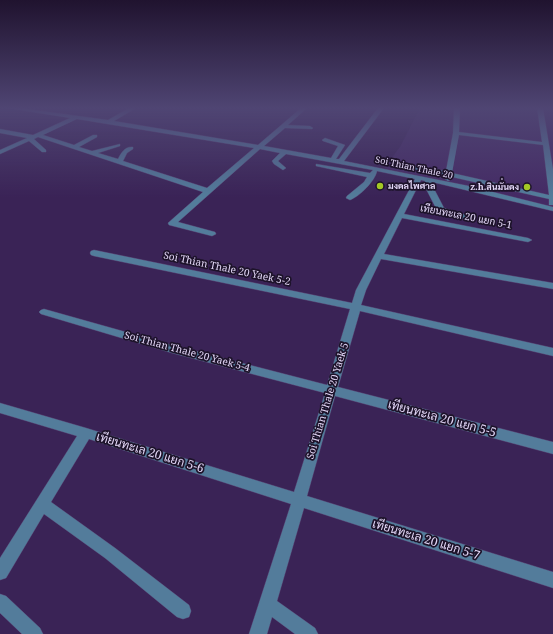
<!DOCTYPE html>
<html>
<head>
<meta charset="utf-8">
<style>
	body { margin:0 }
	canvas { display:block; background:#3a2356 }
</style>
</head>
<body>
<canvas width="553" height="634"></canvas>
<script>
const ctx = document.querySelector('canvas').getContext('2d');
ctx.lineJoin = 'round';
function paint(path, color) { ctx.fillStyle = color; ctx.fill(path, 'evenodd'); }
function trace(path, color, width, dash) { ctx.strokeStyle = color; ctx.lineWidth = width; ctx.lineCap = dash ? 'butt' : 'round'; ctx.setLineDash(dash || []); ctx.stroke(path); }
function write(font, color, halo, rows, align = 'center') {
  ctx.font = font + ' "Noto Serif",Sarabun,serif'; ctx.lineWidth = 3.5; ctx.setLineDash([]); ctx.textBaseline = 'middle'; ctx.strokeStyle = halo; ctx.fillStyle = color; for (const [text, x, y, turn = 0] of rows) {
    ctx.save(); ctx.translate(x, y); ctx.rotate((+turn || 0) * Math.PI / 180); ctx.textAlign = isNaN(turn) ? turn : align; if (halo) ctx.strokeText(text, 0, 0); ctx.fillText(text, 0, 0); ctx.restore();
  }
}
paint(new Path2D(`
	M420,108H553V208L384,168L400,147Z`), '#442a64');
const minor = new Path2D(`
	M7,108H20L108,120L129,108H136L114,121L258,145L301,108H307L288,125L310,126L313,128L312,129L285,128L264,146L331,158L338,146L323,141L322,140L325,138L345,145L336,159H339L378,108H384L344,161L469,186L553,207V211L432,182V185L444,208L473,217L474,219L470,221L438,212L424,185L425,181L421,180L404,214L528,238L532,240L528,242L402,218L384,254L553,283V289L381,259L366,290L361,305L553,348V356L360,311L338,387L553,442V454L335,396L307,496L553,572V588L304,508L277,601L315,628L318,634H295L272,617L267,634H249L291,504L89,439L51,502L115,548L189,605L191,611L189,617L183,619L177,617L105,558L44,514L6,578L0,580V558L77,436L0,413V403L86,428L294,492L325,393L172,353L41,314L39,312L41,310L44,309L172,345L327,385L350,309L94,256L91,255L90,253L91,251L94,250L352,303L356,290L415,179L377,171C375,181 360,196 350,200L346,198L347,196L364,182L367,177L316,166V164L370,173L373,170L286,154L278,161L286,168L283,170L274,164L272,161L280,153L260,149L178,222L215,232L216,234L212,236L169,225L168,223L203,192L38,137L34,139L46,150V152H42L29,141L0,154V150L27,138L0,133V129L33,135L70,118ZM77,119L254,148L207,188L123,161L127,153L133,149V147C125,146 121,153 118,159L98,153L120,146V144L92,151L79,147L97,137V135H93L74,145L43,135Z
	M454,108H460L459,132L542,142L537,108H543L553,169V205H549V199L452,177L450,180L448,181L445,179V175L396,166V164L398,163L446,171L453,133ZM459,135L543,145L549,195L452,173Z
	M0,594L6,596L40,628L43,634H22L0,613Z`);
trace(minor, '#554070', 1);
paint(minor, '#537c9b');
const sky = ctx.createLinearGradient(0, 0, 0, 197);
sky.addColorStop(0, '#20132f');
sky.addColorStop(0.55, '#4f4573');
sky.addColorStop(1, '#4f457300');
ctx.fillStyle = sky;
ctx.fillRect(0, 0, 553, 197);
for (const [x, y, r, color] of [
	[380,186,4,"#a4c825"],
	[527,187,4,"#a4c825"]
]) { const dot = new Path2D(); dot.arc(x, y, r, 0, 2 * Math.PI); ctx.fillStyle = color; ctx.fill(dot); trace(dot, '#1d132a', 1.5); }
write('9px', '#e3d7f7', '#1d132a', [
	["Soi Thian Thale 20",414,168,12]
]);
write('bold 9px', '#e3d7f7', '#1d132a', [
	["มงคลไพศาล",388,186],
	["z.h.สินมั่นคง",519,187,"right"]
], 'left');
write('10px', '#e3d7f7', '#1d132a', [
	["เทียนทะเล 20 แยก 5-1",466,217,11],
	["Soi Thian Thale 20 Yaek 5-2",227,269,12],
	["Soi Thian Thale 20 Yaek 5-4",187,352,15],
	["Soi Thian Thale 20 Yaek 5",328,401,-73]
]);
write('12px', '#e3d7f7', '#1d132a', [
	["เทียนทะเล 20 แยก 5-5",442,419,15],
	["เทียนทะเล 20 แยก 5-6",150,453,17],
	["เทียนทะเล 20 แยก 5-7",426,540,17]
]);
</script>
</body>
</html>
